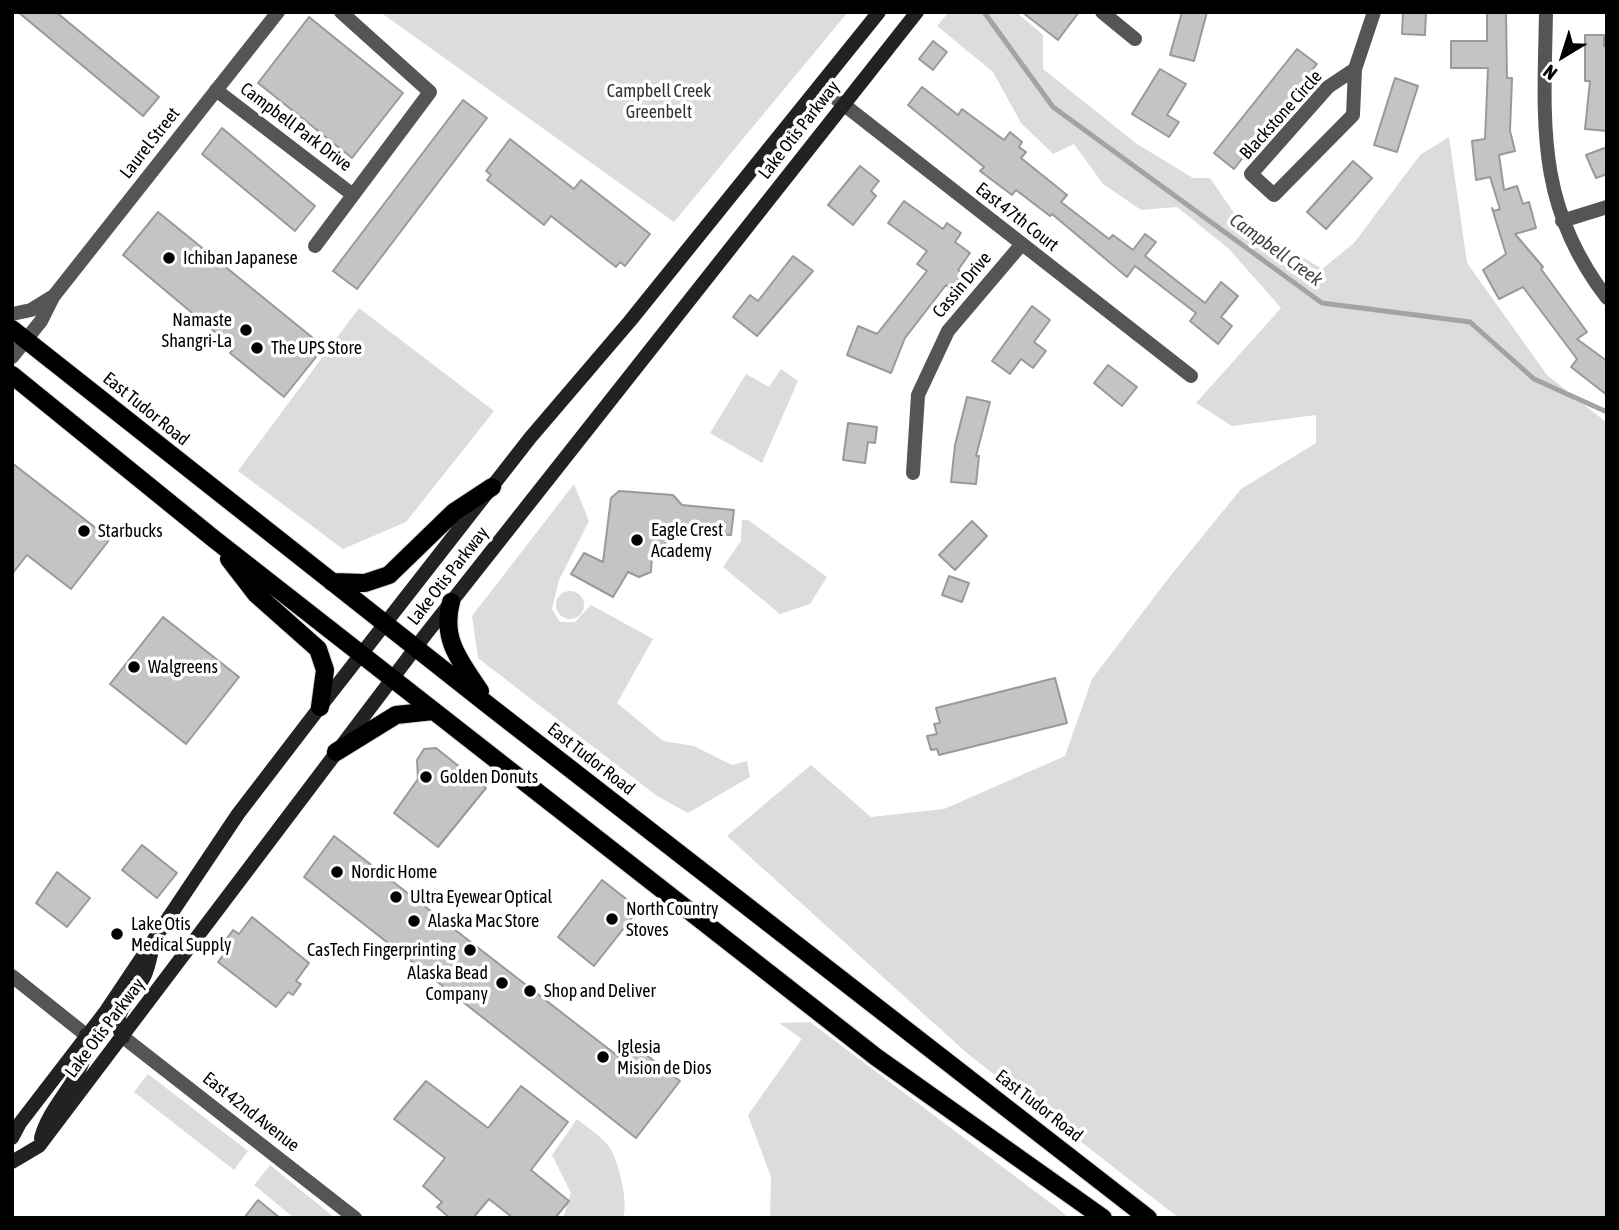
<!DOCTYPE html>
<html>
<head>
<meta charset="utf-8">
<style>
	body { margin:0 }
	#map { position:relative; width:1619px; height:1230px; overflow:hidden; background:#fff; font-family:"Asap Condensed",sans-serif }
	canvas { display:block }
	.frame { position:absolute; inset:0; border:14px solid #000; pointer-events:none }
	.north { position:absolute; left:1528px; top:21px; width:70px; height:70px; -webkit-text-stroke:5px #fff; paint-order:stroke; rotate:218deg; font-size:19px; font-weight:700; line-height:28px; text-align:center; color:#000 }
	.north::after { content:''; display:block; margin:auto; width:24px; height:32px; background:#000; clip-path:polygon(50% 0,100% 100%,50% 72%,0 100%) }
</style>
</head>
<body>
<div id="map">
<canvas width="1619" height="1230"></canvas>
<div class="frame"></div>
<div class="north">N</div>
</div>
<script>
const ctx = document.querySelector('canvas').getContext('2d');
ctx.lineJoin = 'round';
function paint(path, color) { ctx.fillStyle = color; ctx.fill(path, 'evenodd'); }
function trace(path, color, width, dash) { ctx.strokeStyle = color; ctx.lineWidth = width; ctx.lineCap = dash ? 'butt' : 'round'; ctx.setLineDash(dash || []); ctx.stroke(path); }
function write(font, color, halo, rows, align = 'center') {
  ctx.font = font + ' "Asap Condensed",sans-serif'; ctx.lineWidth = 7; ctx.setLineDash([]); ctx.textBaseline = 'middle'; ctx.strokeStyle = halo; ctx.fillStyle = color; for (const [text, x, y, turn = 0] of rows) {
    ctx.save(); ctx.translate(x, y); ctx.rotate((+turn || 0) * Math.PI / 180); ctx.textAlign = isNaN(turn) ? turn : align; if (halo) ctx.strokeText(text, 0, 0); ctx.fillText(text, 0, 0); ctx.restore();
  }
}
paint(new Path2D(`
	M380,12H848L674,222Z
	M949,12H1016L1043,35V69L1137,144L1193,178H1210L1245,229L1281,244L1322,269L1354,243L1420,155L1449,137L1467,263L1547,375L1607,423V1218H1179L968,1054L727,836L811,765L871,817L944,809L1065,756L1092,679L1171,575L1241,489L1316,443V415L1232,426L1196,403L1281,308L1229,249L1177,207L1141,210L1103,184L1074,144L1053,154L1021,123L993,72L937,26Z
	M359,308L494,411L406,522L343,549L238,471Z
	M781,369L798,381L762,463L710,433L746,374L769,387Z
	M574,484L589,521L559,580L552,609L560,622H575L591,605L653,639L617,703L663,741L694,746L732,765L747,761L750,777L688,813L657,796L478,658L472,616Z
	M742,520H748L827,577L810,604L780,614L723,567L741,541Z
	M556 605a14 14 0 1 1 28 0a14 14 0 1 1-28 0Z
	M810,1022L1061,1211L1068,1218H770L771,1177L748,1115L802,1039L779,1023Z
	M148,1074L248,1151L234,1170L134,1092Z
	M577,1119C587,1127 598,1134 607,1144C618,1156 629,1203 623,1218H563L571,1193L552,1155Z
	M270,1165L335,1218H294L254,1185Z`), '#dcdcdc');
trace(new Path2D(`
	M984,12L1053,107L1322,303L1470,322L1534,379L1607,412`), '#a3a3a3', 5);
const building = new Path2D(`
	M18,12H56L159,97L143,116Z
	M1022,12H1079L1058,40Z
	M1182,12H1207L1194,61L1170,55Z
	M1403,12H1426L1425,35L1402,34Z
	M1487,12H1506L1507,78H1512L1510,131L1515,151L1499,155L1504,190L1517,186L1523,204L1529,202L1536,228L1515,234L1543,267L1541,269L1587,332L1577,339L1607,361V395L1571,367L1577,359L1523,287L1499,299L1483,270L1506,254L1492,208L1494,211L1500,209L1490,177L1476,180L1472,141L1485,139L1488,68H1451V41H1487Z
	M309,17L403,93L352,158L258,83Z
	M1585,35H1604V46H1607V131L1585,129L1590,81H1585Z
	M933,41L947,52L933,70L919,59Z
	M1297,49L1317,64L1234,169L1214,153Z
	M1160,69L1186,84L1167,115L1179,122L1169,137L1132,114Z
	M1395,78L1418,86L1397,152L1374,145Z
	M922,87L958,115L962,109L1004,140L1010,132L1022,142L1019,147L1026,152L1021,158L1067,195L1061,202L1109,239L1113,235L1133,250L1145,234L1156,242L1145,256L1205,303L1221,282L1238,296L1221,317L1232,326L1218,344L1190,321L1196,313L1135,266L1127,277L1052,214L1050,216L1016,190L1012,195L980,171L984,167L908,105Z
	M463,100L487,118L357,289L333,271Z
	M222,128L315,206L295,231L202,154Z
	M510,139L574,189L581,180L650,234L625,266L620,262L616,267L551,216L544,225L487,180L491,175L486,171Z
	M1607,147V174L1596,178L1586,155Z
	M1353,161L1372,178L1326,229L1307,212Z
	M860,166L879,181L871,191L876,196L853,225L828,205Z
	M904,201L943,229L947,223L961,233L955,242L970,253L958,270L963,273L951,289L946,285L905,338L891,373L847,355L858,326L877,334L927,271L917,264L927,251L888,223Z
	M158,212L324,347L284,397L230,353L234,348L123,255Z
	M793,256L813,271L757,336L733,317L750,295L758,301Z
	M1032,306L1050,320L1034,342L1046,351L1033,368L1021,359L1010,374L992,361Z
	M1108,365L1137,387L1122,406L1094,383Z
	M967,397L990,402L976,456H979L976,484L951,482L955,445Z
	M848,423L877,427L875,443L868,442L865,463L843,460Z
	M12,463L110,539L71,589L27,555L12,574Z
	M619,491L673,495L682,505L734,510L731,535L680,532L652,553L651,572L639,577L628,572L613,597L571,574L584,553L603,562L611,498Z
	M972,521L987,536L955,570L939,555Z
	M949,576L969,583L962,602L942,595Z
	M163,617L239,677L186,744L110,684Z
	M1055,678L1067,723L939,755L937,749L931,750L927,736L937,734L934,724L940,723L936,708Z
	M436,748L486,788L438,847L394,813L418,779L417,760L424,749Z
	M334,836L619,1057L631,1043L680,1081L636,1138L304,877Z
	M142,845L177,873L157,898L122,870Z
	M57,872L90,898L67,927L36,903Z
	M602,880L639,909L594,966L558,937Z
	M252,917L309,963L296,981L301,984L293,995L288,992L276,1007L218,962L231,945L225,941L233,930L239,934Z
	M426,1081L488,1128L521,1086L568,1122L531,1170L569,1201L555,1218H513L489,1199L473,1218H450L437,1207L442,1202L423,1186L445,1158L394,1119Z
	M258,1200L280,1218H244Z`);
paint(building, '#c4c4c4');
trace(building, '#999', 2);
const primary = new Path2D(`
	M12,329L492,708L1148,1218
	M12,375L214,539L876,1057L1103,1218
	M229,559L256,594L318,649L325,670L320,707
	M332,582L365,583L389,575L454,512L492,487
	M451,602C441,639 460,661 480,691
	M336,752L396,715L433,711`);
trace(primary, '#dbdbdb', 20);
trace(new Path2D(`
	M1102,12L1135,39
	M1546,12C1544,122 1535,205 1607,298
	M1355,69L1328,87L1251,174L1274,195L1353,115L1355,69L1374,12
	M820,86L1191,376
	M216,90L353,195
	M1562,221L1607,207
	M315,246L430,92L341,12
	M12,314L31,310L52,297
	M12,357L41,321L53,297L278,12
	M913,473L918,395L948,331L1021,245
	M12,976L86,1035
	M123,1037L355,1218`), '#555', 14);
trace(new Path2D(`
	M123,1037C108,1014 134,996 144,977C148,969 150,959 152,950
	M12,1138L20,1123L106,1011L238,814L320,707L530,438L630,321L879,12
	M41,1138C50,1101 93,1071 86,1035
	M12,1162L39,1146L426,634L917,12`), '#222', 14);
trace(primary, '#000', 18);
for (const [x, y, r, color] of [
	[169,258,7,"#000"],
	[246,330,7,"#000"],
	[257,348,7,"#000"],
	[84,531,7,"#000"],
	[637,540,7,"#000"],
	[134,667,7,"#000"],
	[426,777,7,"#000"],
	[337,872,7,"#000"],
	[396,897,7,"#000"],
	[612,919,7,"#000"],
	[414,921,7,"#000"],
	[117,934,7,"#000"],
	[470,950,7,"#000"],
	[502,983,7,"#000"],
	[530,991,7,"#000"],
	[603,1057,7,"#000"]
]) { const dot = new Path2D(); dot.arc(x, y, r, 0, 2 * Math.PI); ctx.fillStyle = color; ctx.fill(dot); trace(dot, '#fff', 2.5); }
write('18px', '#333', '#fff', [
	["Campbell Creek",659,91],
	["Greenbelt",659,112]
]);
write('18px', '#000', '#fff', [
	["Blackstone Circle",1281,115,-48],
	["Campbell Park Drive",296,127,37],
	["Lake Otis Parkway",799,130,-52],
	["Laurel Street",150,143,-52],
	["East 47th Court",1017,217,38],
	["Cassin Drive",962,285,-50],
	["East Tudor Road",146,409,39],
	["Lake Otis Parkway",448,576,-52],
	["East Tudor Road",591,759,38],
	["Lake Otis Parkway",105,1028,-53],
	["East Tudor Road",1039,1106,38],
	["East 42nd Avenue",251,1112,38]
]);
write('18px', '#000', '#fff', [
	["Ichiban Japanese",183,258],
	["Namaste",232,320,"right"],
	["Shangri-La",232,341,"right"],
	["The UPS Store",271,348],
	["Eagle Crest",651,530],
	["Academy",651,551],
	["Starbucks",98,531],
	["Walgreens",148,667],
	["Golden Donuts",440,777],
	["Nordic Home",351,872],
	["Ultra Eyewear Optical",410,897],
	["North Country",626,909],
	["Stoves",626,930],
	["Alaska Mac Store",428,921],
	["Lake Otis",131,924],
	["Medical Supply",131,945],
	["CasTech Fingerprinting",456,950,"right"],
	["Alaska Bead",488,973,"right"],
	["Company",488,994,"right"],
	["Shop and Deliver",544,991],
	["Iglesia",617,1047],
	["Mision de Dios",617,1068]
], 'left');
write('italic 19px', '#444', '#fff', [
	["Campbell Creek",1276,250,36]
]);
</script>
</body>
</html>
